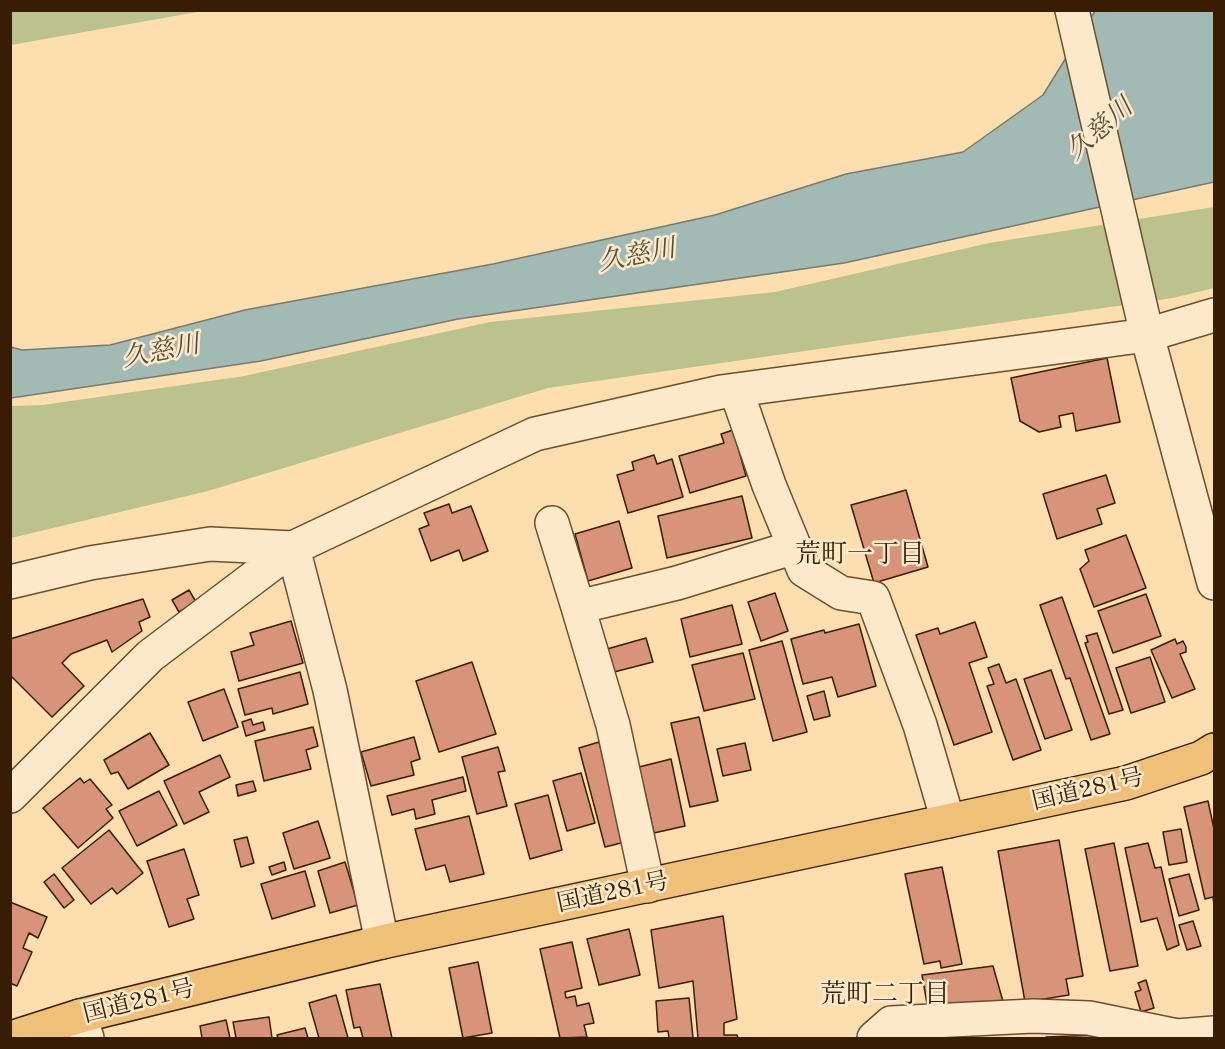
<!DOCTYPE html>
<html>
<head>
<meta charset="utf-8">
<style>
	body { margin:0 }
	#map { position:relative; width:1225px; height:1049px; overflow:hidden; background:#fddfaf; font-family:"Old Standard TT",serif }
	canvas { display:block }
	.frame { position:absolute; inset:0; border:12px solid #391d02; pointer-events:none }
</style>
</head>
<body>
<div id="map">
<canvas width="1225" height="1049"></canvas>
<div class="frame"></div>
</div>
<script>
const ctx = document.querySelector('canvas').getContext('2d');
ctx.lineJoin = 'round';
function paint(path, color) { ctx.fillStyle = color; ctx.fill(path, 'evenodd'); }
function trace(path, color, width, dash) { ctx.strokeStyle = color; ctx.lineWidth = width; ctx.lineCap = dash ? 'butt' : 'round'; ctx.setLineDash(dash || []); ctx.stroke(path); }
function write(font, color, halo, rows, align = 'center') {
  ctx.font = font + ' "Old Standard TT","Noto Serif JP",serif'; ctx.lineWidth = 5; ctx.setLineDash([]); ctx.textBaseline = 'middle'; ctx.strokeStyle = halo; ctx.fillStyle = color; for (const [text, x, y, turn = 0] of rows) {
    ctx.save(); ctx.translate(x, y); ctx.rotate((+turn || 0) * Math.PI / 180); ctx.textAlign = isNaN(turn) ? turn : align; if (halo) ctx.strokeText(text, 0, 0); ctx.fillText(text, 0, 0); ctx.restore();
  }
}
paint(new Path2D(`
	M11,10H203V11L11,45Z
	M1214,207V288L1173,298L548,388L208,491L11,538L10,406L43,405L244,376L490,322L775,292L989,243Z`), '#bcc28d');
const water = new Path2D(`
	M1095,11H1214V182L844,263L458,319L261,361L11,398V347L22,350L110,345L245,310L493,264L715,215L846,174L963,152L1043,95Z`);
paint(water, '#a2bab4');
trace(water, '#787b6d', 1.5);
const building = new Path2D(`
	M1107,358L1120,422L1076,431L1073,413L1059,416L1061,427L1039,432L1020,421L1011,378Z
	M733,430L746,476L690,493L679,456L724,443L721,434Z
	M654,455L657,464L672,459L683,497L628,513L617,475L634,470L632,462Z
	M1106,475L1115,503L1097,509L1102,524L1057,539L1043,494Z
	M906,490L928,567L874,583L851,505Z
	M742,496L752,538L667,558L658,516Z
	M449,504L452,513L471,506L488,551L463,561L459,550L431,561L419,529L429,525L424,513Z
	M619,521L632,568L588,581L575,534Z
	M1126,535L1146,588L1094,607L1080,569L1089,561L1085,550Z
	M189,590L196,602L179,612L172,600Z
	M775,593L788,631L761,641L748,602Z
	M1146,594L1161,636L1113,653L1098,611Z
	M1062,597L1110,734L1091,740L1070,678L1066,679L1040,605Z
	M143,599L150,617L139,622L142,631L112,652L107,640L71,654L62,663L84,686L52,717L10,675V639Z
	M732,605L742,644L690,657L681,619Z
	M291,621L303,663L239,681L231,652L254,645L250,633Z
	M975,622L987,657L969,663L992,732L954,745L916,635L938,628L940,634Z
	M859,624L876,686L838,697L832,677L803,684L791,639L824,630L825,633Z
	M1097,633L1123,710L1109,714L1085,643L1088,642L1086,636Z
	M646,638L653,662L614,672L607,649Z
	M1175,639L1177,644L1183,641L1186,647V652L1180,654L1195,689L1172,698L1151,650Z
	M782,641L807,732L773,741L749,650Z
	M743,653L755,699L704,711L692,665Z
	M1150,657L1165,702L1131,713L1116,668Z
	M472,662L496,734L439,752L416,681Z
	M999,664L1006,683L1016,679L1041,750L1013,760L987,686L994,684L988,668Z
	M1051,670L1072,730L1045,739L1024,679Z
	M300,672L308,704L273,714L272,708L245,715L238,689Z
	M224,689L238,727L203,741L188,702Z
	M824,691L830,716L814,720L807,696Z
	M699,717L718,801L690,807L671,723Z
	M251,719L253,725L263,722L265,730L246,736L242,722Z
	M313,727L318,746L306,750L311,769L264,781L255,741Z
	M150,733L169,765L128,789L118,772L111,774L104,760Z
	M414,737L420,759L411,762L414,775L371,786L361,752Z
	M599,742L625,842L605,847L579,748Z
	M745,743L751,770L723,776L717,749Z
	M498,747L505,771L498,772L507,806L477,814L462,757Z
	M220,755L230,777L199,792L209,812L184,824L164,781Z
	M671,759L685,826L654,833L639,767Z
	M581,773L595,823L567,831L553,781Z
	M463,777L466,791L432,800L435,814L416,819L414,809L392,815L387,796Z
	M80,778L84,783L90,779L112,805L106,809L113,818L78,848L43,808Z
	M253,781L256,791L238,796L236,785Z
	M159,791L177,825L137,846L119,811Z
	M548,795L562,850L530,859L515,804Z
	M1208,801L1214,829V905L1213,897L1205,899L1184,807Z
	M469,816L484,874L450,882L445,865L426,870L415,829Z
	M318,821L330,858L294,869L283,833Z
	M1181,829L1187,862L1169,865L1163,832Z
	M109,830L143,873L117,894L112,888L91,904L62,868Z
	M247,837L254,863L241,867L234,840Z
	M1059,840L1083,976L1066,979L1069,995L1025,1002L998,851Z
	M1114,843L1138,966L1110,971L1085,849Z
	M1148,843L1155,868L1161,867L1179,945L1167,950L1157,918L1141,922L1125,848Z
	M184,849L199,895L187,899L194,919L169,927L147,861Z
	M284,862L286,870L272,875L269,867Z
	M345,862L358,905L330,913L318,871Z
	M942,867L962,964L941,968L940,961L924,964L905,874Z
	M305,871L315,906L272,919L261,884Z
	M54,874L74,900L64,908L44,882Z
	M1189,874L1199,910L1179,916L1169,879Z
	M10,902L47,917L38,938L29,933L23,948L32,952L17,986L10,983Z
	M723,916L737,1019L724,1023V1035H737L738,1038H698L693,981L659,988L651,930Z
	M1193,921L1201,946L1187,950L1179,925Z
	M629,929L640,975L599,985L587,939Z
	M572,942L582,988L565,992L566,998L575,996L577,1006L589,1003L594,1023L584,1025L587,1037L560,1038L540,949Z
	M478,962L492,1033L463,1038L449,968Z
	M993,966L1004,1005L928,1009L922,975Z
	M1146,980L1154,1008L1141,1012L1135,992L1141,990L1138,983Z
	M380,984L392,1038H363L360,1027L354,1028L346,990Z
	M336,995L348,1038H319L309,1003Z
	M689,998L693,1038H669L668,1031L658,1032L656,1001Z
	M269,1017L272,1038H236L233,1022Z
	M226,1020L230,1038H202L200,1026Z
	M305,1028L308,1038H278L277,1035Z
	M1098,1035V1038H1046V1037Z`);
paint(building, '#d79479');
trace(building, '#391d02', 1.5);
const minor = new Path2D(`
	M1072,10L1147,335L1214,583
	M736,390L769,485L804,570L841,593L873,598L920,725L948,821
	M552,523L578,607
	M10,582L90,563L210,544L293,548L330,690L382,942
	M10,796L150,656L293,548L535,434L721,392L1147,335L1214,315
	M648,886L613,725L578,607L677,583L795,547
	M80,1016L87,1038
	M874,1038L891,1023L1033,1016L1089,1018L1177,1036L1214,1033`);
const highway = new Path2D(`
	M11,1038L80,1016L382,942L1126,783L1201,758L1214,750`);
trace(minor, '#6a4e2d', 36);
trace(highway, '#391d02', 36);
trace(minor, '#feeacb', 33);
trace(highway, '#eec078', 33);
write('24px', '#391d02', '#feeacb', [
	["国道281号",1088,790,-13],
	["国道281号",613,893,-12],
	["国道281号",139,1002,-14]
]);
write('italic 26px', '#584c37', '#feeacb', [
	["久慈川",1100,130,-41],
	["久慈川",637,256,-11],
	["久慈川",161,352,-11]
]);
write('26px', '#391d02', '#feeacb', [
	["荒町一丁目",860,555],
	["荒町二丁目",885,995]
]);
</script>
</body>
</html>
